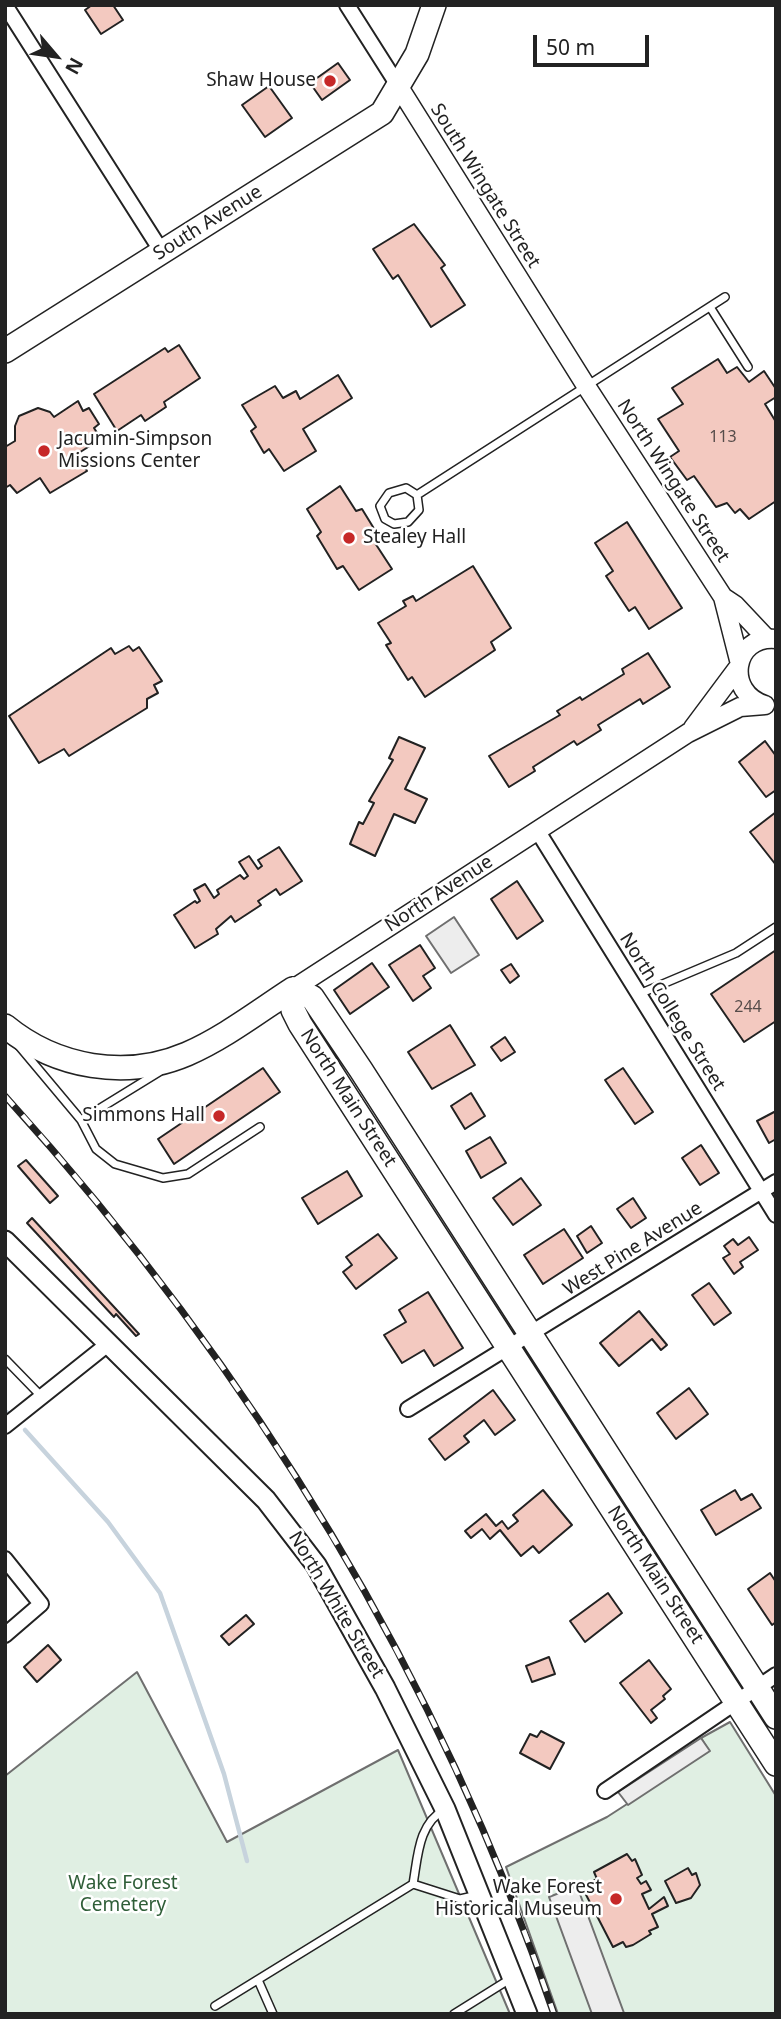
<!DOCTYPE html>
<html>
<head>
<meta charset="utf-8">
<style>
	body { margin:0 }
	#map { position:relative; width:781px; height:2019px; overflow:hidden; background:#fff; font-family:"Noto Sans",sans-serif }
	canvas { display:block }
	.frame { position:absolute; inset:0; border:7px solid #222; pointer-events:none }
	.north { position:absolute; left:21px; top:21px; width:70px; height:70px; -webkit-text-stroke:5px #fff; paint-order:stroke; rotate:119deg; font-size:19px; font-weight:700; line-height:28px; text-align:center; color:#222 }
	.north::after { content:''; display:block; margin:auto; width:24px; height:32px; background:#222; clip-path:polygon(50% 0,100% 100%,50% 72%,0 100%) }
	.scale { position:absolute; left:533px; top:35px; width:116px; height:32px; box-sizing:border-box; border:4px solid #222; border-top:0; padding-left:9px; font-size:21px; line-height:24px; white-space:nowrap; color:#222; -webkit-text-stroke:5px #fff; paint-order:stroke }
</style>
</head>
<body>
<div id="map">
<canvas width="781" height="2019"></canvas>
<div class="frame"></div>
<div class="north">N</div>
<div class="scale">50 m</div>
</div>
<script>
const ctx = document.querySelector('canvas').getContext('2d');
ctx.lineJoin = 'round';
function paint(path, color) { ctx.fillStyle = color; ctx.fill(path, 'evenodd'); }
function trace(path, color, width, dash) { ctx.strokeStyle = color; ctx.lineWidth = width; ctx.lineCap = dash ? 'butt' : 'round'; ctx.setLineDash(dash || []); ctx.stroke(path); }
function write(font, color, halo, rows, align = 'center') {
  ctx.font = font + ' "Noto Sans",sans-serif'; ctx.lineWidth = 5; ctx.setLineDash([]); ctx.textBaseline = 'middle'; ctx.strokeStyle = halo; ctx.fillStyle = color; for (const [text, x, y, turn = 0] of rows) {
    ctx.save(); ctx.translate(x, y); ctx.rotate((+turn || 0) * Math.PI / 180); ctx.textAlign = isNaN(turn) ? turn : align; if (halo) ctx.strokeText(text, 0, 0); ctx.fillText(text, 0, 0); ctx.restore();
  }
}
const green = new Path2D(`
	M137,1672L227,1842L398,1750L510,2014H5V1776Z
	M730,1722L776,1796V2014H558L506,1867L607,1817L709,1751L701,1738Z`);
paint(green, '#e0efe3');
trace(green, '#6f6f6f', 2);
const parking = new Path2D(`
	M454,917L479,955L451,973L426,936Z
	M701,1738L710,1751L628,1805L618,1792Z
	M577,1886L624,2013L623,2014H592L549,1897Z`);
paint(parking, '#ededed');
trace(parking, '#6f6f6f', 2);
trace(new Path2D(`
	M5,1411L8,1413
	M25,1430L108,1522L160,1593L224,1774L247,1861`), '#c7d3dd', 4.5);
const building = new Path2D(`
	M92,5H113L123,20L101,34L85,10Z
	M338,63L350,80L322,100L310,83Z
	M269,86L292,118L265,137L242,105Z
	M414,224L445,265L441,268L465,305L431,327L398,275L393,279L373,249Z
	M179,345L200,378L164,402L166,407L145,421L141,415L117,431L94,394L165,348L168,352Z
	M718,359L727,373L737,367L749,382L764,371L776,389V397L765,404L776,422V501L749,519L740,509L735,513L727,503L716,507L694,476L687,480L670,457L679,451L658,419L683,404L672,388Z
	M338,375L352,398L303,429L316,451L284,471L269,449L264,453L251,431L256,427L242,405L275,386L283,398L296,391L300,399Z
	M78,401L83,411L89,408L99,424L94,428L101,439L77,454L87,471L50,493L40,478L17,493L10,485L5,488V447L15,441V426L19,416L38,408L50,412L54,417Z
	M340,486L356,511L362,509L381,540L375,543L392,569L359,590L343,566L337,569L317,536L321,532L307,509Z
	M627,522L682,608L649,629L635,607L629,611L606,576L613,571L595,543Z
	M473,566L511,628L491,642L495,650L425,697L412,677L408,680L386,645L391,643L378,623L406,606L403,601L413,596L416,601Z
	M129,646L133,651L139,647L162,681L154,685L158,693L147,699V708L69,756L64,749L39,763L9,716L111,648L115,654Z
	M648,653L670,687L643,704L640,699L598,725L601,730L577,745L574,741L533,767L535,771L509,787L489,756L560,715L557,711L580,697L582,700L624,674L622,669Z
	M399,737L425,748L405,789L427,799L415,823L394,814L375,856L350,844L359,822L363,824L374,803L369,801L393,760L389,758Z
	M765,741L776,756V790L766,797L739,762Z
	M776,812V865L750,832Z
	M279,847L302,881L280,895L276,889L258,901L261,905L235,922L231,916L216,929L218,934L195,948L174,915L195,901L197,903L200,901L194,890L205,884L214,898L219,894L217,890L240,875L244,879L248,876L239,862L249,856L258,869L262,866L258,860Z
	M517,881L543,921L517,939L491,899Z
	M420,945L435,968L423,976L431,988L413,1001L389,965Z
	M776,950V1021L744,1042L711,994Z
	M372,963L389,987L350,1014L334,990Z
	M511,964L519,976L510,983L501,970Z
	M450,1025L475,1065L432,1089L408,1052Z
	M505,1037L515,1052L501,1061L491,1047Z
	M263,1068L280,1092L174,1164L158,1139Z
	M623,1068L653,1112L635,1124L605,1080Z
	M471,1093L485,1116L465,1129L451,1106Z
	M776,1111V1139L769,1143L757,1121Z
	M490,1137L506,1163L481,1178L466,1151Z
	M701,1145L719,1173L700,1185L682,1158Z
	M26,1160L58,1196L50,1203L18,1166Z
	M347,1171L362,1196L318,1224L302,1198Z
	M521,1178L541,1205L513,1225L493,1198Z
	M633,1198L646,1218L631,1228L617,1209Z
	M32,1218L139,1334L136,1336L116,1314L114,1317L27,1223Z
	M591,1226L602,1243L587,1253L577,1236Z
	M564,1229L583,1258L543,1284L524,1255Z
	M378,1234L397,1258L356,1289L343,1272L352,1265L346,1257Z
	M749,1237L758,1250L740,1262L743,1267L734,1274L723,1258L730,1254L724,1246L733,1239L738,1245Z
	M709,1283L731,1313L714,1325L692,1295Z
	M428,1292L463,1348L434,1366L424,1350L402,1363L384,1335L406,1322L399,1310Z
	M639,1311L667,1345L661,1350L652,1339L619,1366L600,1343Z
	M689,1388L708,1414L676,1439L657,1413Z
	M493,1390L515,1420L495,1435L484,1420L464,1436L469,1442L445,1460L429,1439Z
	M543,1490L572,1525L539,1553L533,1546L521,1556L500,1530L490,1539L482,1529L471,1538L465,1531L486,1514L496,1526L502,1521L508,1529L518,1521L513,1515Z
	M735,1490L741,1500L752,1494L761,1508L716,1535L701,1510Z
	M770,1573L776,1582V1622L772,1625L748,1589Z
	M608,1593L622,1613L585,1642L570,1621Z
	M246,1615L254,1624L229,1645L221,1636Z
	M48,1645L61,1660L37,1682L24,1667Z
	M549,1657L555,1674L532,1682L526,1666Z
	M649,1660L671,1689L663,1696L665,1699L651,1710L657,1718L651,1723L620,1683Z
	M541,1731L564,1743L550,1769L520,1753L530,1734L537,1737Z
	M627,1854L632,1861L635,1859L642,1875L637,1878L641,1884L646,1881L651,1890L642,1894L649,1909L664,1897L668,1906L652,1914L658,1927L649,1931L651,1934L633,1945L626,1947L623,1942L613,1947L582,1887L597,1879L594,1872Z
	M688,1868L692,1875L696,1873L700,1885L691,1898L676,1903L665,1881Z`);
paint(building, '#f3c9c0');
trace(building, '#222', 2);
const service = new Path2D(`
	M710,307L748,367
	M417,495L419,510L408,522L394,524L385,519L380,506L389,493L406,488L417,495L725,297
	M639,994L736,953L776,927
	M19,1046L81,1120L159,1072
	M81,1120L96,1149L115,1164L163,1178L188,1174L260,1127
	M5,1359L41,1396
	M445,1809C418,1824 418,1856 413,1884L460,1899L478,1895
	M258,1980L273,2014
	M215,2006L413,1884
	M454,2014L510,1979`);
const minor = new Path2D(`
	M5,5L162,252
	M347,5L399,87
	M537,830L776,1215
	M408,1409L776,1182
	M5,1426L108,1344
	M5,1559L41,1604L5,1635
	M605,1791L776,1675`);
const tertiary = new Path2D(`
	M399,87L588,389L723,597L735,605L767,639
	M723,597L739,660
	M765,705C725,693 732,635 776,639
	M693,728L737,669
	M293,989L688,733L740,707L765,705`);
const secondary = new Path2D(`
	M5,1241L266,1500L316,1565L385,1688L445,1809L527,2014`);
const primary = new Path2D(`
	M5,351L382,113L417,54L434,5
	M293,989V1010L300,1024L776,1764
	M293,989L312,997L361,1070L776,1717
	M5,1026C56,1068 126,1080 187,1054C224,1038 259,1011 293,989`);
trace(service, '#222', 10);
trace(minor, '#222', 18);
trace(tertiary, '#222', 21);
trace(secondary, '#222', 23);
trace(primary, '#222', 26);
trace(service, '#fff', 7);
trace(minor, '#fff', 14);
trace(tertiary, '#fff', 18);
trace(secondary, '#fff', 19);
trace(primary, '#fff', 23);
const rail = new Path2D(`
	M5,1096C248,1364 437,1671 554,2014`);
trace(rail, '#222', 7);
trace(rail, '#fff', 4.5, [13]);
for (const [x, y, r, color] of [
	[330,81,7,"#c62828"],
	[44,451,7,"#c62828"],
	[349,538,7,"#c62828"],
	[219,1116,7,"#c62828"],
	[616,1899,7,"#c62828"]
]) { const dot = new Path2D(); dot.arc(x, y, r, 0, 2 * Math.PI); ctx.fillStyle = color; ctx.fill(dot); trace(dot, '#fff', 2.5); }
write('16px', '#564c4a', null, [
	["113",723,437],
	["244",748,1007]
]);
write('19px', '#222', '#fff', [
	["Shaw House",316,81],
	["Jacumin-Simpson",58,440,"left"],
	["Missions Center",58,462,"left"],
	["Stealey Hall",363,538,"left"],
	["Simmons Hall",205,1116],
	["Wake Forest",602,1888],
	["Historical Museum",602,1910]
], 'right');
write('19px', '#222', '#fff', [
	["South Wingate Street",485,186,58],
	["South Avenue",208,223,-32],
	["North Wingate Street",673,481,57],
	["North Avenue",439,894,-33],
	["North College Street",672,1012,58],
	["North Main Street",348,1098,57],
	["West Pine Avenue",633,1249,-32],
	["North Main Street",655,1575,57],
	["North White Street",336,1605,59]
]);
write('19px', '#2f5e38', '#fff', [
	["Wake Forest",123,1884],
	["Cemetery",123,1906]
]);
</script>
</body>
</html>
